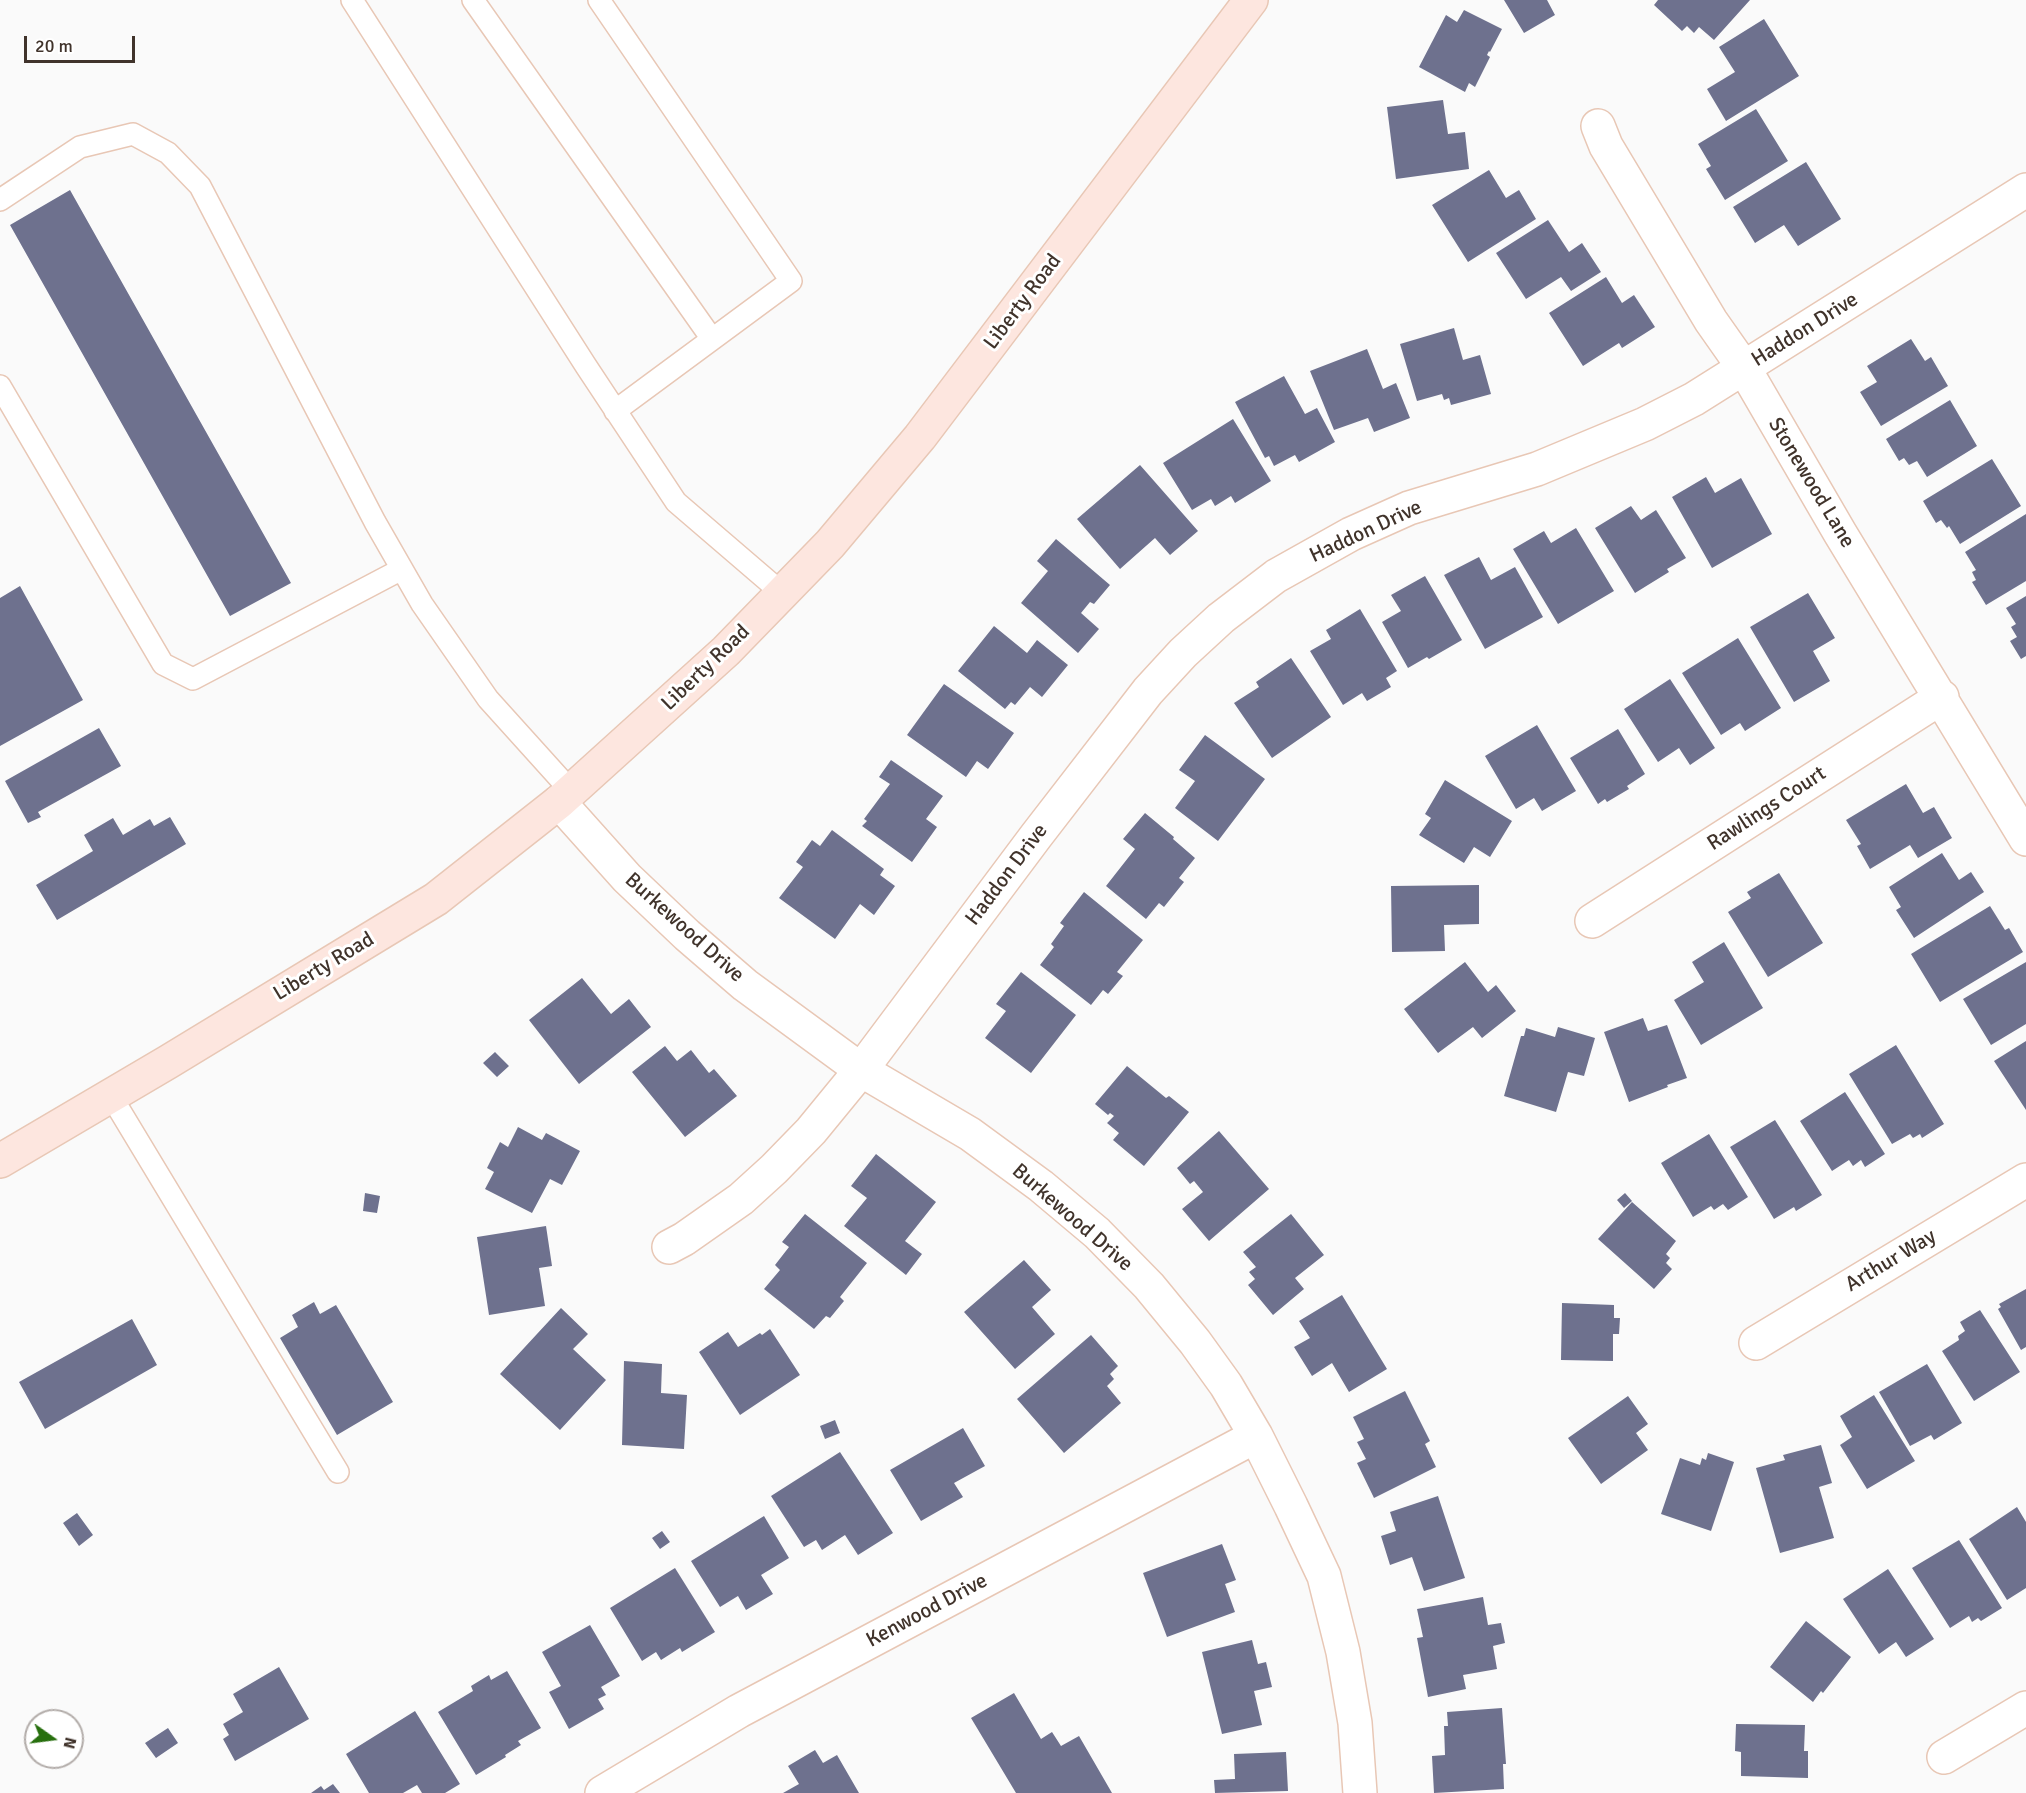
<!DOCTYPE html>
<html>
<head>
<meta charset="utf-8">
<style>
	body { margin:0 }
	#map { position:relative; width:2026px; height:1793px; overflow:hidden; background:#fafafa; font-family:Signika,sans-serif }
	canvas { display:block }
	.north { position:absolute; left:24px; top:1709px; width:60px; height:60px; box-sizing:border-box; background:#fff; border:2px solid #b3adaa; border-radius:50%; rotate:104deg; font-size:16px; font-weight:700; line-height:24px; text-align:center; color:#40332b }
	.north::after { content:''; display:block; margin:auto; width:21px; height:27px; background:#276f0e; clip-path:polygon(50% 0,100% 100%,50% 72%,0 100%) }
	.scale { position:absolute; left:24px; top:36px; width:111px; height:27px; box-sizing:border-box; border:3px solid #40332b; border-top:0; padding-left:8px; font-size:18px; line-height:21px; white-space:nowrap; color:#40332b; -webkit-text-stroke:4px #fff; paint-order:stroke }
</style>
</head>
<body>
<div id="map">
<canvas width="2026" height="1793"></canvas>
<div class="north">N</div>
<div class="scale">20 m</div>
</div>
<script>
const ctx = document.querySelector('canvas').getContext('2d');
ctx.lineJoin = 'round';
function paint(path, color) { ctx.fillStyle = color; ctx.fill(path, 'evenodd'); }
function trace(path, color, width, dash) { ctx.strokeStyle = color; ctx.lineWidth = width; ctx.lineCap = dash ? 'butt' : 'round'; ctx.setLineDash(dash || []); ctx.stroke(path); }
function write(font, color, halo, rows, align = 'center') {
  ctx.font = font + ' Signika,sans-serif'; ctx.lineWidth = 6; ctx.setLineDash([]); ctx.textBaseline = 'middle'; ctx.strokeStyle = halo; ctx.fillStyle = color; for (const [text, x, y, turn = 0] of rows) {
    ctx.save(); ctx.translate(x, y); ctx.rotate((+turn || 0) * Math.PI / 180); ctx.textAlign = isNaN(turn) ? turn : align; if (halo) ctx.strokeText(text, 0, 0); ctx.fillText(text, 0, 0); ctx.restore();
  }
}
paint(new Path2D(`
	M1504,0H1547L1555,15L1524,33Z
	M1658,0H1750L1714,40L1699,27L1694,33L1687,26L1682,31L1654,5Z
	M1464,10L1502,29L1490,52L1489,51L1487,55L1490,57L1475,87L1469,83L1465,92L1419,67L1446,15L1457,22Z
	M1764,19L1799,76L1726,121L1707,89L1735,72L1719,47Z
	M1443,100L1448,134L1465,132L1469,169L1396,179L1387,107Z
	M1756,109L1788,161L1725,200L1706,169L1711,166L1698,144Z
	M1806,162L1841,219L1798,246L1784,225L1755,243L1733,207Z
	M1489,170L1506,198L1519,190L1536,219L1468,262L1432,205Z
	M70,190L291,583L230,616L10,225Z
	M1548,220L1569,252L1582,243L1601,272L1571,291L1561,277L1526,299L1496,253Z
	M1606,277L1622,303L1634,295L1655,327L1622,348L1619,343L1583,366L1549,313Z
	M1454,328L1463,360L1480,355L1491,394L1451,405L1449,398L1444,400L1442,394L1417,401L1400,344Z
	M1911,339L1925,361L1931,357L1948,386L1881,426L1860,392L1877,382L1867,366Z
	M1367,349L1383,389L1396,383L1410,418L1374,432L1368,418L1334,430L1310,371Z
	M1284,376L1305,414L1317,408L1335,442L1299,462L1295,455L1274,466L1269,456L1265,458L1235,402Z
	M1950,400L1977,446L1927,477L1917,461L1909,465L1904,458L1899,461L1886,439Z
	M1233,419L1271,481L1235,503L1231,496L1215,506L1211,499L1192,510L1163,463Z
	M1992,459L2021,506L1960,544L1949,526L1947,528L1941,520L1936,523L1923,501Z
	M1140,465L1198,531L1170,555L1155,538L1120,569L1077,519Z
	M1706,477L1715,493L1741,478L1772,534L1712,568L1672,497Z
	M1631,506L1641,520L1656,510L1686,558L1667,569L1669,572L1635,593L1595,528Z
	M2026,514V581L1986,605L1972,582L1976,580L1972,572L1976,570L1965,552Z
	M1576,528L1614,591L1558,624L1513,549L1544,531L1551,543Z
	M1056,539L1110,585L1094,604L1090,602L1081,613L1099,629L1078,653L1021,603L1048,571L1037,561Z
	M1479,557L1491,580L1515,567L1543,617L1485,649L1444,575Z
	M1425,576L1462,640L1429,659L1427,657L1408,668L1382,622L1401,611L1391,595Z
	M20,586L83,700L0,746V598Z
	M1808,593L1835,638L1813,651L1830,681L1794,702L1750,627Z
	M2026,596V656L2021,659L2010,641L2017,637L2011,627L2016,624L2006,608Z
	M1360,609L1397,671L1386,678L1391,687L1367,701L1362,693L1343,705L1310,651L1331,639L1326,630Z
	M994,626L1027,653L1037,640L1068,665L1042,697L1030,687L1015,705L1011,702L1005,709L958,671Z
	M1738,638L1781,708L1745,731L1740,723L1721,735L1682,673Z
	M1291,658L1331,717L1272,758L1234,703L1259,687L1256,682Z
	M1670,679L1715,748L1690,765L1679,748L1658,762L1624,709Z
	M944,684L1014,733L988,769L977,761L966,777L907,735Z
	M1537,725L1576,791L1542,811L1534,798L1516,809L1485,756Z
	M99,728L121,766L38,812L41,817L28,823L5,781Z
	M1618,729L1645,774L1627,786L1629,789L1607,802L1605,799L1598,804L1570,758Z
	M1205,735L1265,779L1218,841L1175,808L1195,781L1179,770Z
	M891,760L943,796L926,819L937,827L912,862L862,826L867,821L864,819L890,784L879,777Z
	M1445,780L1512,821L1490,857L1474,847L1464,863L1419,835L1431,818L1425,814Z
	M1906,784L1923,813L1934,807L1952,838L1918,858L1910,845L1870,869L1857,846L1861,844L1846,820Z
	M1145,813L1174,837L1173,839L1195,858L1179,878L1184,882L1164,907L1159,903L1146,919L1106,886L1135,849L1123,839Z
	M170,817L186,844L57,920L36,885L93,851L84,835L113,818L123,835L150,819L154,826Z
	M832,830L884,869L880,875L895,886L874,915L860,904L835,939L779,898L803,867L796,862L812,840L820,846Z
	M1942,853L1959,880L1971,872L1984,892L1914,938L1896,910L1901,907L1889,887Z
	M1779,873L1823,943L1768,977L1728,912L1751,898L1747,892Z
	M1479,885V924L1444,925L1445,951L1392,952L1391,886Z
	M1084,892L1143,940L1117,972L1123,976L1108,994L1103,990L1091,1005L1040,965L1054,947L1051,944L1064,926L1060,923Z
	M1990,906L2005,930L2009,928L2023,952L1940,1002L1911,954Z
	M1724,942L1763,1008L1701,1045L1674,1000L1704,982L1692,962Z
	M1465,962L1488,992L1496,985L1516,1011L1482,1038L1473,1027L1438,1053L1404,1009Z
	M2026,962V1024L1991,1045L1963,999Z
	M1021,972L1076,1015L1031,1073L985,1038L1006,1011L996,1004Z
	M582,978L611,1014L629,999L651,1027L579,1084L529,1020Z
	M1643,1018L1648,1031L1667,1025L1687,1078L1667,1085L1668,1087L1629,1102L1604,1032Z
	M1558,1027L1595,1038L1584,1076L1568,1072L1556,1112L1504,1096L1521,1036H1524L1526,1028L1555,1037Z
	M2026,1041V1110L1994,1061Z
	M1896,1045L1944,1124L1922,1138L1920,1134L1913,1138L1910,1134L1892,1144L1849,1074Z
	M665,1046L677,1061L691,1050L709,1073L714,1069L737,1096L685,1137L632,1072Z
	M495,1052L509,1066L497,1077L483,1063Z
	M1127,1066L1166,1098L1169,1096L1189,1112L1144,1166L1113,1140L1119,1133L1107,1123L1114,1116L1110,1113L1108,1115L1095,1104Z
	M1845,1092L1885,1154L1865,1167L1861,1160L1853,1166L1849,1160L1832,1171L1800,1121Z
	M1775,1120L1822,1195L1796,1211L1794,1207L1774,1219L1730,1147Z
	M518,1127L542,1140L546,1133L580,1151L562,1185L550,1179L532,1213L485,1189L494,1172L487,1168L500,1142L508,1147Z
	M1219,1131L1269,1189L1209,1241L1182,1209L1203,1192L1194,1181L1190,1184L1177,1168Z
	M1709,1134L1748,1197L1728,1210L1723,1204L1714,1210L1711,1206L1693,1217L1661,1163Z
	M876,1154L936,1202L905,1241L922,1254L906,1275L844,1226L867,1198L851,1186Z
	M365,1193L380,1196L377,1213L363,1211Z
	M1625,1193L1632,1201L1624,1208L1617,1200Z
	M1632,1202L1676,1241L1666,1254L1670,1258L1666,1263L1672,1269L1654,1289L1598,1239Z
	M805,1214L867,1263L840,1297L844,1301L830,1318L826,1316L814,1329L764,1289L780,1270L775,1265L789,1247L782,1242Z
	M1291,1214L1324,1255L1295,1278L1304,1289L1273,1315L1248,1285L1255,1279L1249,1272L1256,1267L1243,1252Z
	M546,1226L552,1266L539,1268L545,1306L489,1315L477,1237Z
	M1024,1260L1051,1290L1032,1307L1055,1334L1015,1369L964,1312Z
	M2026,1289V1347L2021,1350L1998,1309L2001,1307L1999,1304Z
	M1342,1295L1387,1369L1349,1392L1332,1363L1312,1376L1294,1347L1310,1338L1299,1321Z
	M314,1302L320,1314L336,1305L393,1402L337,1435L280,1338L298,1327L292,1315Z
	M1562,1303L1614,1305V1318H1620L1619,1334H1613V1361L1561,1360Z
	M561,1308L588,1334L573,1349L606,1380L560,1430L500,1374Z
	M1980,1310L2020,1372L1974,1401L1942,1351L1959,1340L1958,1336L1965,1331L1960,1322Z
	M132,1319L157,1365L45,1429L19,1382Z
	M770,1329L800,1375L740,1415L699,1352L728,1332L738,1347L760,1333L762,1335Z
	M1091,1335L1118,1366L1110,1374L1114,1379L1107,1386L1121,1403L1064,1453L1017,1399Z
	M624,1361L662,1364L661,1393L687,1395L684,1449L622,1445Z
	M1927,1364L1962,1423L1934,1440L1931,1435L1910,1446L1879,1392Z
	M1405,1391L1430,1441L1425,1444L1436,1467L1374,1498L1357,1463L1366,1459L1357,1442L1364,1439L1353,1417Z
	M1874,1395L1915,1461L1867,1489L1840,1445L1852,1437L1840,1416Z
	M1628,1396L1648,1424L1636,1433L1648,1450L1601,1484L1568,1438Z
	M835,1420L840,1433L825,1439L820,1426Z
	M963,1428L985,1466L954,1483L963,1497L921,1521L890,1470Z
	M1821,1445L1832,1483L1819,1487L1834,1538L1780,1553L1756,1468L1785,1460L1783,1455Z
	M840,1452L893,1533L858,1555L845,1535L822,1550L816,1540L804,1547L771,1496Z
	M1708,1453L1734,1462L1711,1531L1661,1514L1680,1458L1700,1465L1702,1458L1706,1460Z
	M1438,1496L1465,1578L1424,1591L1412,1557L1390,1565L1381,1536L1396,1531L1390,1512Z
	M2017,1507L2026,1522V1588L2007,1600L1969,1539Z
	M77,1513L93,1535L79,1546L63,1523Z
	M764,1516L789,1558L761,1575L773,1594L746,1610L738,1596L720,1607L691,1561Z
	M662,1531L670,1542L660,1549L652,1538Z
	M1959,1540L2002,1608L1981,1621L1978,1618L1972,1622L1969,1616L1950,1628L1912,1568Z
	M1222,1544L1236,1580L1225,1584L1235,1612L1167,1637L1143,1573Z
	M675,1568L715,1632L682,1652L680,1648L661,1660L656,1652L642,1661L610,1608Z
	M1888,1569L1934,1639L1906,1657L1896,1642L1879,1654L1843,1599Z
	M1483,1597L1488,1625L1501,1623L1505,1643L1493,1646L1497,1669L1463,1675L1466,1689L1428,1697L1417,1638L1423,1637L1417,1609Z
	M1806,1621L1851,1657L1823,1693L1821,1691L1813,1702L1770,1667Z
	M590,1625L620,1676L601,1687L606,1695L598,1699L604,1709L569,1729L549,1692L561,1686L542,1652Z
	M1252,1640L1258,1664L1266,1662L1272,1687L1254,1691L1262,1725L1222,1734L1202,1652Z
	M279,1667L309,1719L235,1761L223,1739L229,1735L223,1724L243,1712L233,1694Z
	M507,1671L541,1728L518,1741L521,1745L505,1755L506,1757L476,1775L438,1712L473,1691L471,1686L489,1675L491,1680Z
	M1014,1693L1041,1739L1052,1732L1061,1746L1079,1736L1112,1793H1016L971,1718Z
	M1502,1708L1506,1764H1503L1504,1789L1434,1793L1432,1756L1445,1755L1444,1726H1448L1447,1712Z
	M415,1711L460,1784L445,1793H422L417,1785L403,1793H369L346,1754Z
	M1736,1724L1805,1725L1804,1751H1808V1778L1741,1776V1752L1735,1751Z
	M168,1728L178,1743L156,1758L145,1743Z
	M815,1750L823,1763L837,1755L859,1793H783L799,1784L788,1766Z
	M1286,1752L1288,1791L1215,1793L1214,1780L1235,1779L1234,1754Z
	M333,1784L340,1793H311L321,1786L324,1790Z`), '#6e718e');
const lane = new Path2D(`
	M352,0L586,366L676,502L782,593
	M473,0L712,339
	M599,0L791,281L615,411
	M0,200L80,147L133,134L168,153L200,186L375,522L422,604L488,699L571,791
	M0,386L163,664L193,679L402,569
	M111,1096L338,1472`);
const street = new Path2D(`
	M1598,126L1606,146L1711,321L1744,368L1840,533L2026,839
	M559,802L627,878L687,935L745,985L861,1070L970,1134L1041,1186L1097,1233L1149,1286L1195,1342L1226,1385L1256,1436L1291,1506L1324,1576L1343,1652L1355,1723L1360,1793
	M1592,921L1942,697
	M669,1247L684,1239L741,1199L774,1169L811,1131L861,1070L1036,836L1148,691L1183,653L1221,618L1276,576L1351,534L1409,508L1537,469L1645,424L1694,399L2026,190
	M1756,1343L2026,1180
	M1944,1757L2026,1708
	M602,1793L739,1711L1256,1436`);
const secondary = new Path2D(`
	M0,1161L168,1062L436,899L559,802L726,651L830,544L920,437L1251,0`);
trace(lane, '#e8c7b5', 24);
trace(street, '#e8c7b5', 36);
trace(secondary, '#e8c7b5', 36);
trace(lane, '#fff', 21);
trace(street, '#fff', 33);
trace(secondary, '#fde6df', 33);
write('21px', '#40332b', '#fff', [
	["Liberty Road",1023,302,-53],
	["Haddon Drive",1805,330,-32],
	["Stonewood Lane",1811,483,59],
	["Haddon Drive",1366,532,-25],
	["Liberty Road",706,668,-44],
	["Rawlings Court",1767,809,-33],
	["Haddon Drive",1007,875,-53],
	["Burkewood Drive",684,928,42],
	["Liberty Road",324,967,-31],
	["Burkewood Drive",1072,1218,41],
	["Arthur Way",1891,1261,-31],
	["Kenwood Drive",927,1611,-28]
]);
</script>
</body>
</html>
